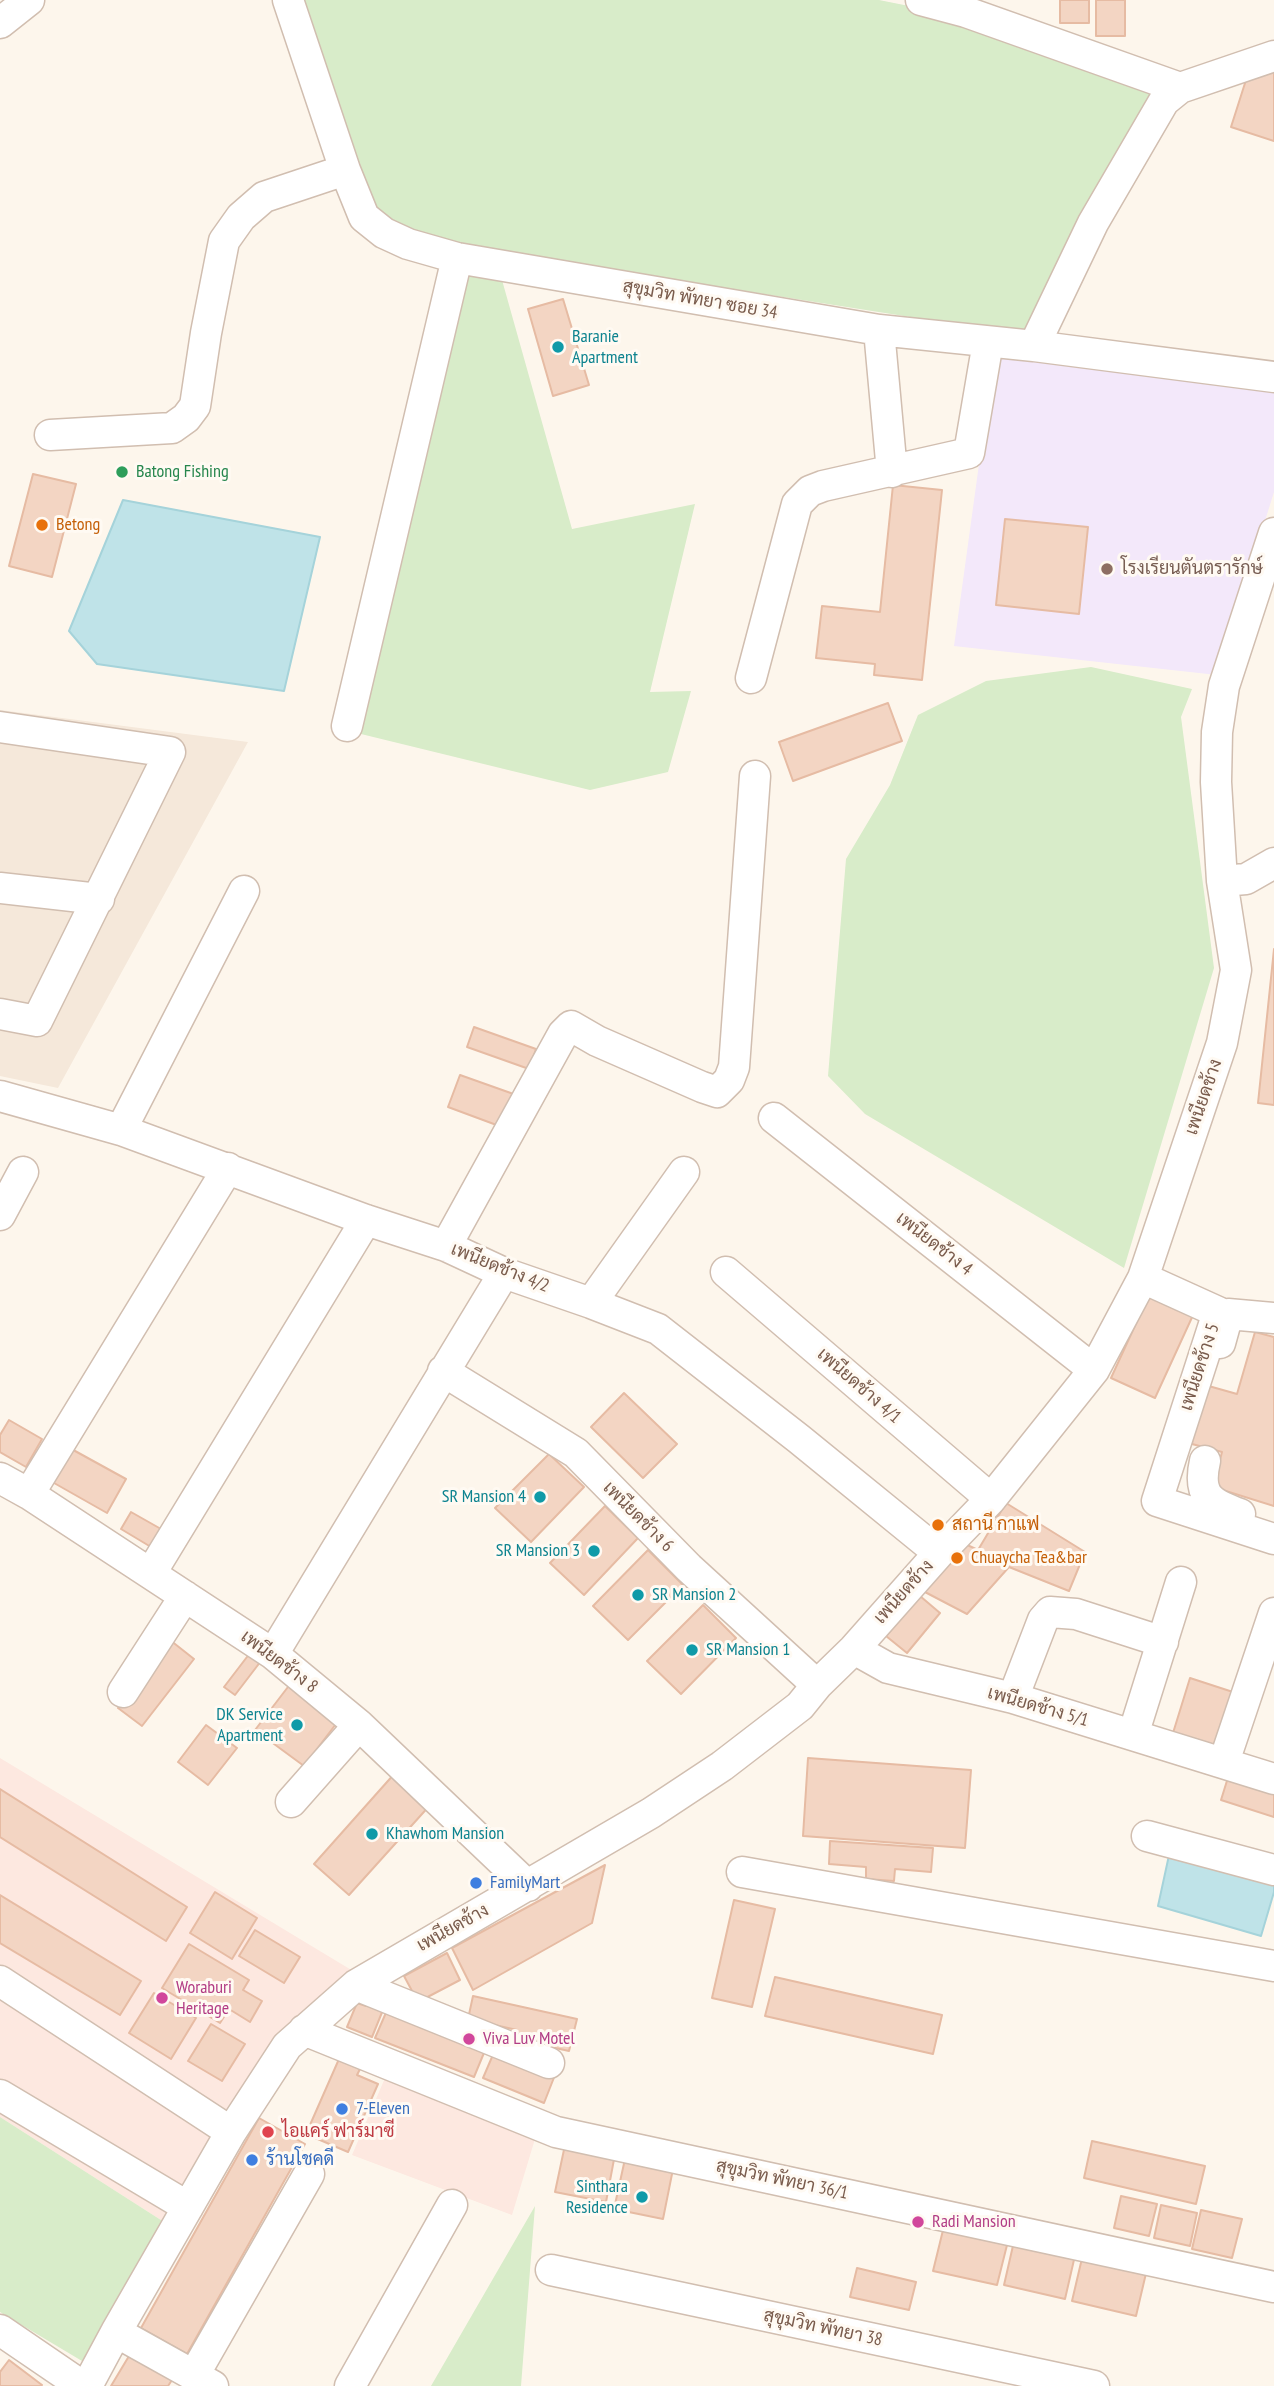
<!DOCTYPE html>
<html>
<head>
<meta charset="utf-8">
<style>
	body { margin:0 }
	canvas { display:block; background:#fdf6ec }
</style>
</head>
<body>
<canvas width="1274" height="2386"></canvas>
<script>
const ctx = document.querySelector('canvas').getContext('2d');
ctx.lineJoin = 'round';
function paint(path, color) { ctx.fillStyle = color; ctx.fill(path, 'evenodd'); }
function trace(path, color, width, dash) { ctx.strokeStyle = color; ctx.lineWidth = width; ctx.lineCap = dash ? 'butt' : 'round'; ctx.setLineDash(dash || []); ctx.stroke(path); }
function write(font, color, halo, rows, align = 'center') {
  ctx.font = font + ' "PT Sans Narrow",Sarabun,sans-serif'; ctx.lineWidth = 6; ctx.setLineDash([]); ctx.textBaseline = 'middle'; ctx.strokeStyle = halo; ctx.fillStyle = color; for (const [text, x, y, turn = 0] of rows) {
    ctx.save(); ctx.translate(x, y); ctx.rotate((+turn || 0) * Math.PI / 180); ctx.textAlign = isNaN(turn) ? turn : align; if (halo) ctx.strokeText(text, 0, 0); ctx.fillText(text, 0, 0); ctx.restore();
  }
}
paint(new Path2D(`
	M0,710L248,742L58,1088L0,1076Z`), '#f5e8da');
paint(new Path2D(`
	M0,1758L358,1974L290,2022L222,2126L164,2222L0,2117Z
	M385,2078L535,2139L512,2215L352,2155Z`), '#fde8e0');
paint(new Path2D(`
	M994,355L1274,387V492L1217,675L954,646Z`), '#f3e8fa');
paint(new Path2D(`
	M303,0H879L924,9L1153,92L1025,335L465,247L382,218L357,167Z
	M464,275L502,280L572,529L695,504L650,692L691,691L668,772L590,790L361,734Z
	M1091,667L1192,689L1181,717L1214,968L1124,1268L865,1114L828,1076L846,859L890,785L918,715L986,681Z
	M0,2117L164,2222L87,2364L0,2312Z
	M535,2206L521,2386H431Z`), '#d8ecc9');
const water = new Path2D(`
	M123,500L320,537L284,691L97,664L69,631Z
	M1171,1846L1274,1876V1892L1261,1936L1158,1906Z`);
paint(water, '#bfe3e8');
trace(water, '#a5d3da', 2);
const building = new Path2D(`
	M1060,0H1089V23H1060Z
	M1096,0H1125V36H1096Z
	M1274,71V141L1231,127L1246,80Z
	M563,299L589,385L553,396L528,309Z
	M33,474L76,484L52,577L9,566Z
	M893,485L942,490L922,680L874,675L875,664L816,658L822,606L880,612Z
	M1005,519L1088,527L1079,614L996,605Z
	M888,703L902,741L793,781L779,742Z
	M1274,949V1105L1258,1103Z
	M474,1027L536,1049L529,1069L467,1047Z
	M460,1075L522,1097L510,1130L448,1107Z
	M1150,1293L1194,1313L1155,1398L1111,1378Z
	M1255,1332L1274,1337V1506L1213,1487L1222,1452L1192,1444L1198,1383L1237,1394Z
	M624,1393L677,1444L643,1478L591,1427Z
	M9,1420L42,1439L26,1467L0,1452V1435Z
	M66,1446L126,1479L107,1513L47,1479Z
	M549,1454L584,1487L531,1542L495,1508Z
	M1006,1503L1085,1552L1069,1591L1009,1567L967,1614L923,1591L963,1543L978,1550Z
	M605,1506L638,1538L584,1595L550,1563Z
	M131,1512L161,1529L151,1547L121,1529Z
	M648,1550L683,1585L628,1640L593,1606Z
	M920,1596L940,1613L907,1653L886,1636Z
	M703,1605L736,1638L681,1694L647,1661Z
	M170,1640L194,1659L142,1726L118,1708Z
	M250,1653L261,1661L235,1695L224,1687Z
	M1190,1678L1236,1693L1219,1747L1173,1733Z
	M291,1683L339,1720L304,1766L255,1730Z
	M206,1725L237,1748L208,1785L178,1762Z
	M808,1758L971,1770L965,1848L803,1836Z
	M1230,1771L1274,1785V1817L1221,1800Z
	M395,1773L431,1804L349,1895L314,1864Z
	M0,1789L187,1907L166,1941L0,1837Z
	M830,1841L933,1848L931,1872L895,1869L894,1881L866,1879V1867L829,1864Z
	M605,1865L592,1923L473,1990L452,1948Z
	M215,1892L257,1918L232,1959L190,1933Z
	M0,1895L141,1981L120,2015L0,1943Z
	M734,1900L775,1909L752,2007L712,1998Z
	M255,1930L300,1957L284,1983L239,1956Z
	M189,1944L249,1980L243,1990L262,2001L250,2022L229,2009L220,2023L162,1988Z
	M447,1953L460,1980L418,2002L404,1976Z
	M775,1977L942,2015L933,2054L765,2016Z
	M154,1993L196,2018L171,2059L129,2033Z
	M473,1996L577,2019L569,2051L514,2039L517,2030L468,2019Z
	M369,1999L385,2005L372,2037L347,2027L357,2003L366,2006Z
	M388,2008L486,2048L474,2077L375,2038Z
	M211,2024L245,2044L222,2081L188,2061Z
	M495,2050L555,2075L544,2103L483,2078Z
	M339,2059L360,2069L357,2075L378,2084L348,2152L306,2134Z
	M259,2118L305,2144L187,2354L141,2328Z
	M1092,2141L1205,2166L1196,2204L1084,2178Z
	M565,2145L615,2154L606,2202L555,2192Z
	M625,2159L673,2169L663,2219L614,2209Z
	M1121,2196L1157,2204L1149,2236L1114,2228Z
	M1161,2205L1197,2213L1190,2246L1154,2238Z
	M1201,2210L1242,2219L1232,2258L1192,2249Z
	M945,2222L1009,2237L997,2285L933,2271Z
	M1015,2237L1076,2251L1065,2299L1004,2285Z
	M1083,2254L1147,2269L1136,2316L1072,2301Z
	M857,2268L916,2282L909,2310L850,2297Z
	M129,2356L172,2380L168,2386H111Z
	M9,2360L42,2385L41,2386H0V2372Z`);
paint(building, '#f3d5c3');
trace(building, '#e6bba3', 2);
const minor = new Path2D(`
	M288,0L345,170L364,217L384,233L408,244L457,258L879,330L1034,346L1274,377
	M921,0L966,12L1180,88
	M0,23L29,0
	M879,330L892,472
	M1034,346L1093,223L1164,101L1180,88L1274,56
	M50,435L172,428L186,418L195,406L206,333L224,241L241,217L264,197L345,170
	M751,678L797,504L810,491L823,486L969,453L988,342
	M347,726L457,258
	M0,727L170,752L37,1021L0,1014
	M1222,881L1246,879L1274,863
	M0,888L99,899
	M0,1096L121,1130L366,1220L446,1246L504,1273L591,1303L658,1329L799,1439L939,1553
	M774,1118L1094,1370
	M121,1130L244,891
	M0,1215L23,1172
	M446,1246L563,1034L571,1026L597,1041L702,1087L717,1092L729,1080L734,1067L755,776
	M726,1272L991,1499
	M1143,1278L1218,1312L1157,1501L1274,1539
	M591,1303L684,1172
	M1220,1343L1228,1314L1274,1318
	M443,1371L576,1453L689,1568L817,1685
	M1205,1461C1197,1496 1210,1503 1240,1514
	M0,1478L29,1494L273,1654L359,1725L528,1886
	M29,1494L228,1168
	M151,1573L366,1220
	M854,1649L888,1668L1013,1698L1274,1779
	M273,1654L504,1273
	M123,1692L185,1596
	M1013,1698L1043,1620L1050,1612L1076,1614L1163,1642
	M1133,1735L1181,1582
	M1224,1762L1274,1613
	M291,1802L359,1725
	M1147,1836L1274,1870
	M742,1872L1274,1966
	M0,1981L231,2132
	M356,1985L549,2063
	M304,2030L556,2132L1274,2287
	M0,2095L188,2207
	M551,2270L1094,2386
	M0,2330L82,2386
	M116,2332L213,2386
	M194,2375L309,2174
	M87,2386L116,2332L231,2132L287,2046L356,1985L651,1813L722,1766L800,1706L817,1685L854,1649L939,1553L991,1499L1094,1370L1143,1278L1222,1043L1236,970L1222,881L1216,782L1217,732L1224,686L1274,533
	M350,2386L452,2205`);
trace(minor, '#d1beb0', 33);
trace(minor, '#fff', 30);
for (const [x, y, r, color] of [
	[558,347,7,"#0f9aa8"],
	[122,472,7,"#2e9e5b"],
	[42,525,7,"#e8710a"],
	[1107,569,7,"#8d6e63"],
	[540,1497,7,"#0f9aa8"],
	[938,1525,7,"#e8710a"],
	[594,1551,7,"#0f9aa8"],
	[957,1558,7,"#e8710a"],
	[638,1595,7,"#0f9aa8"],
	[692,1650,7,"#0f9aa8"],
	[297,1725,7,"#0f9aa8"],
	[372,1834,7,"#0f9aa8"],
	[476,1883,7,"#3f7fe0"],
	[162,1998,7,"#d1479c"],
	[469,2039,7,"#d1479c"],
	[342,2109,7,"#3f7fe0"],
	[268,2132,7,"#e0444e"],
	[252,2160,7,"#3f7fe0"],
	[642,2197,7,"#0f9aa8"],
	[918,2222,7,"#d1479c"]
]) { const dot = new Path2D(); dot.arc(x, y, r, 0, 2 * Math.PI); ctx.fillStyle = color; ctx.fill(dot); trace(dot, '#fffaf3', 2.5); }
write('18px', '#7a5c4d', '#fffaf3', [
	["สุขุมวิท พัทยา ซอย 34",700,300,10],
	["เพนียดช้าง",1204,1097,-71],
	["เพนียดช้าง 4",934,1244,38],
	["เพนียดช้าง 4/2",500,1268,22],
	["เพนียดช้าง 5",1200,1367,-72],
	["เพนียดช้าง 4/1",859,1386,41],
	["เพนียดช้าง 6",638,1517,45],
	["เพนียดช้าง",904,1592,-48],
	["เพนียดช้าง 8",279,1662,37],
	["เพนียดช้าง 5/1",1038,1707,16],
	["เพนียดช้าง",453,1928,-29],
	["สุขุมวิท พัทยา 36/1",782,2180,12],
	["สุขุมวิท พัทยา 38",823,2328,12]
]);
write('18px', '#0d838f', '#fffaf3', [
	["Baranie",572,337],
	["Apartment",572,358],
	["SR Mansion 4",526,1497,"right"],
	["SR Mansion 3",580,1551,"right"],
	["SR Mansion 2",652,1595],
	["SR Mansion 1",706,1650],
	["DK Service",283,1715,"right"],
	["Apartment",283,1736,"right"],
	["Khawhom Mansion",386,1834],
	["Sinthara",628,2187,"right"],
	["Residence",628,2208,"right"]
], 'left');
write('18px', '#27864d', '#fffaf3', [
	["Batong Fishing",136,472]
], 'left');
write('18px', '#c56008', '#fffaf3', [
	["Betong",56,525],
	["สถานี กาแฟ",952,1525],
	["Chuaycha Tea&bar",971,1558]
], 'left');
write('18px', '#785e54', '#fffaf3', [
	["โรงเรียนตันตรารักษ์",1121,569]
], 'left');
write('18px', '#366cbe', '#fffaf3', [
	["FamilyMart",490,1883],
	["7-Eleven",356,2109],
	["ร้านโชคดี",266,2160]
], 'left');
write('18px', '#b23c85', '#fffaf3', [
	["Woraburi",176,1988],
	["Heritage",176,2009],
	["Viva Luv Motel",483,2039],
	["Radi Mansion",932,2222]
], 'left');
write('18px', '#be3a42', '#fffaf3', [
	["ไอแคร์ ฟาร์มาซี",282,2132]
], 'left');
</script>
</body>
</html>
